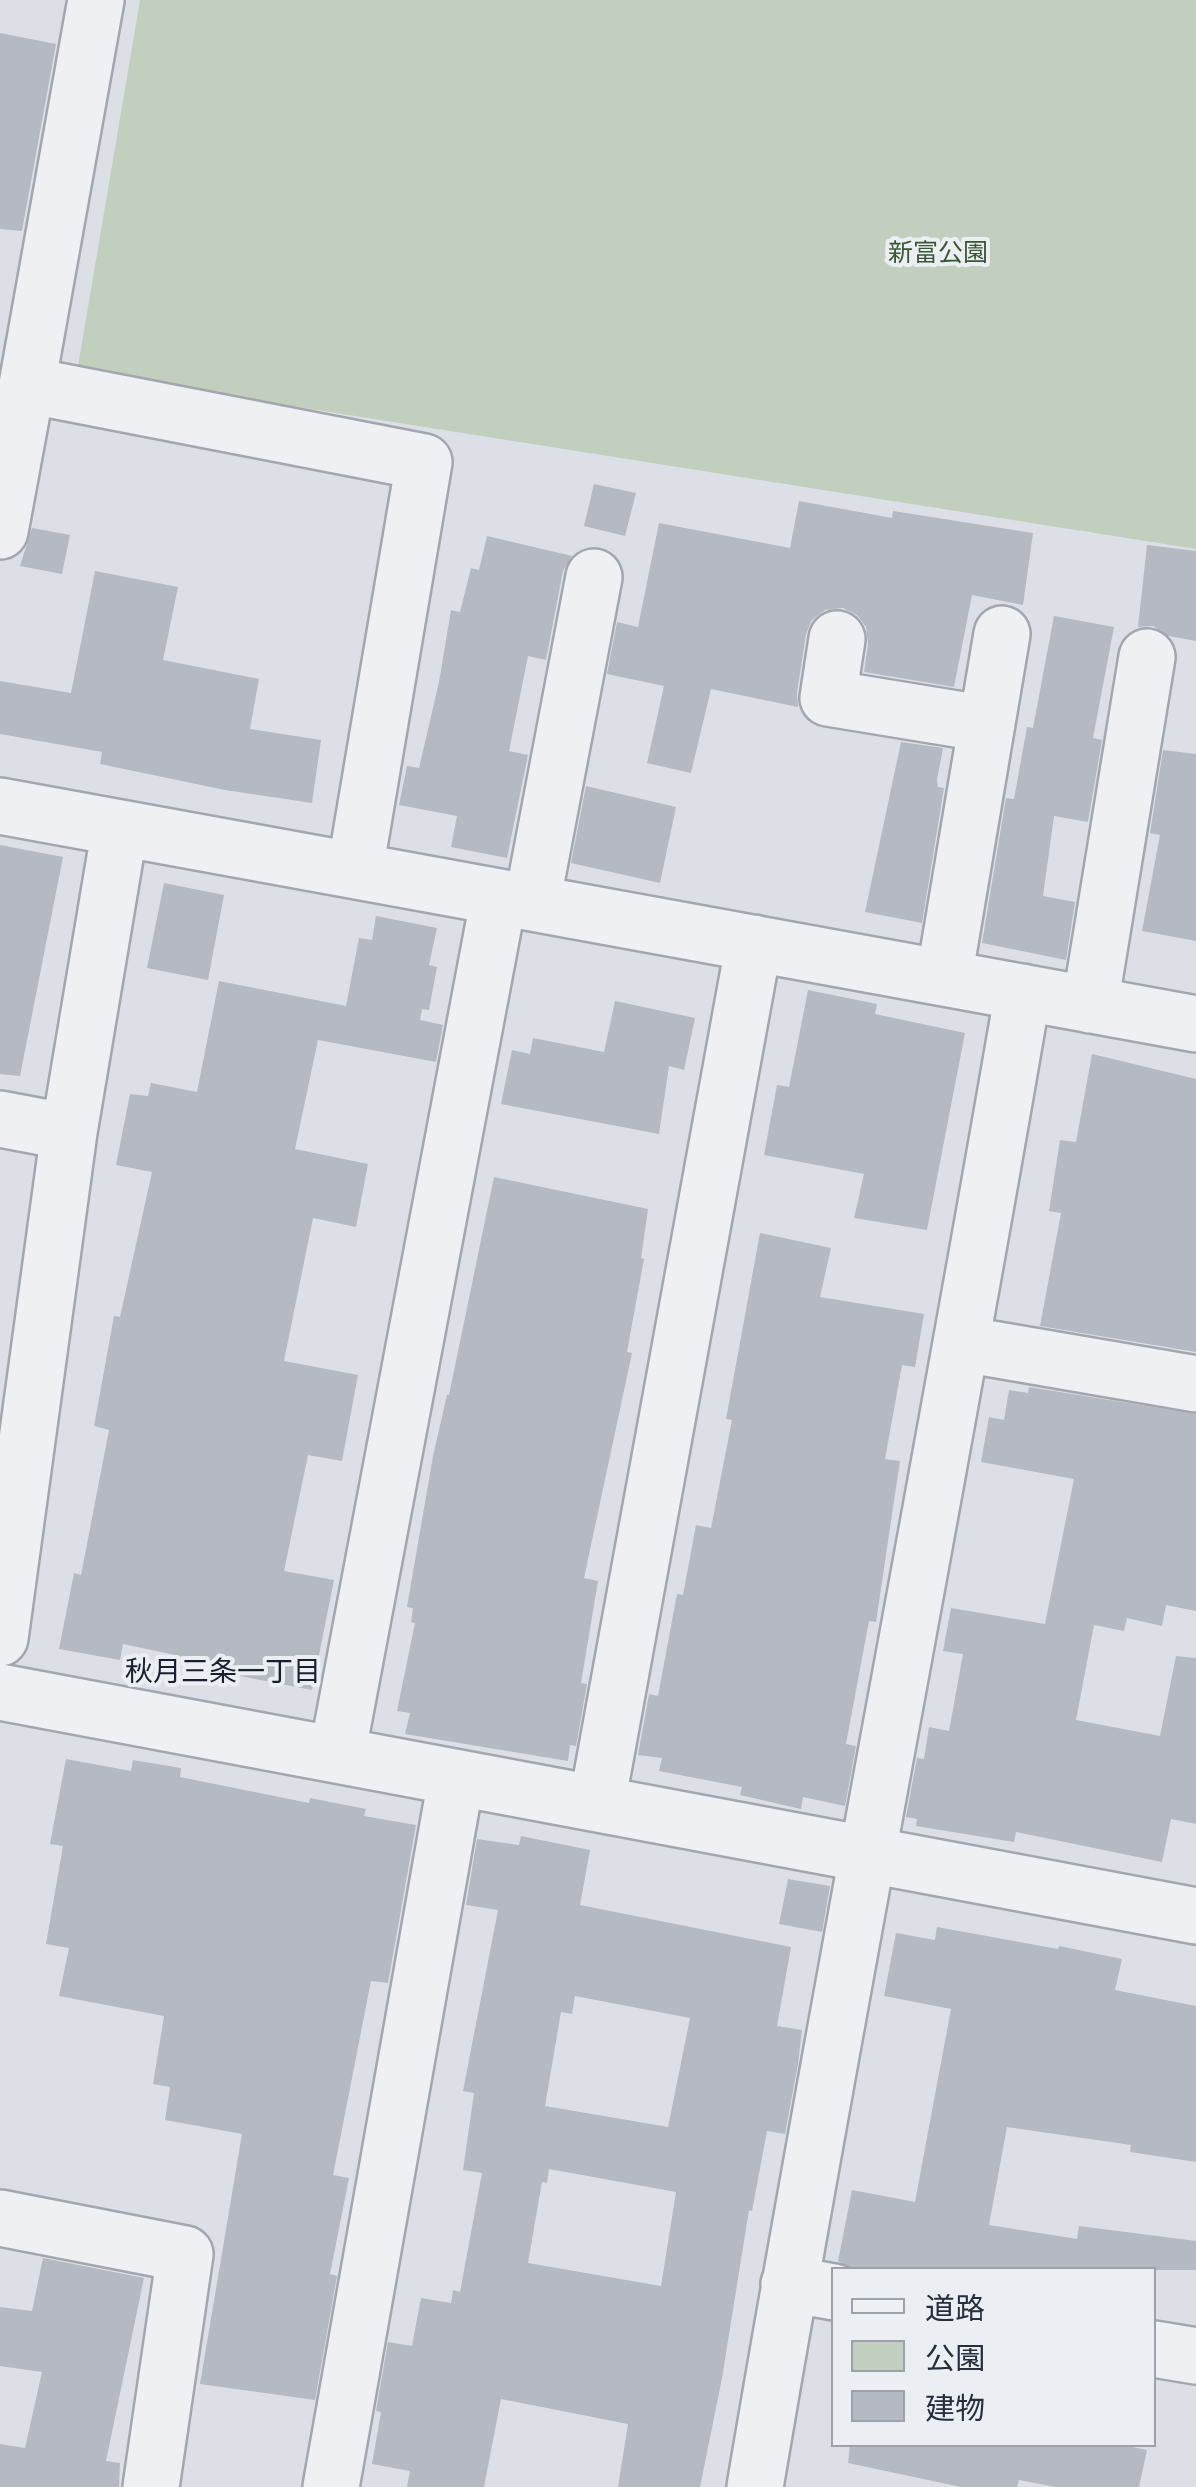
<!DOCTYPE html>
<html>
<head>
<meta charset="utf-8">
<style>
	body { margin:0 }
	#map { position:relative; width:1196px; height:2487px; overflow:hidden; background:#dce0e6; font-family:"Asap Condensed","Noto Sans JP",sans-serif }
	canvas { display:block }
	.legend { position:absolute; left:831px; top:2267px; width:325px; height:180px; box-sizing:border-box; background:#ebeff4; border:2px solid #9da2aa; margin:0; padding:12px 18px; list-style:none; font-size:30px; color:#272e3b }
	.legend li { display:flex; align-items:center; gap:20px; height:50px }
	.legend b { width:50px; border:2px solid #9da2aa }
</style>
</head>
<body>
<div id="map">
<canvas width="1196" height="2487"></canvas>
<ul class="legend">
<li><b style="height:12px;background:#eff0f4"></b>道路</li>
<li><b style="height:28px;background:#c2cfbe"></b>公園</li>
<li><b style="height:28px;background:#b4b9c2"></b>建物</li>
</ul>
</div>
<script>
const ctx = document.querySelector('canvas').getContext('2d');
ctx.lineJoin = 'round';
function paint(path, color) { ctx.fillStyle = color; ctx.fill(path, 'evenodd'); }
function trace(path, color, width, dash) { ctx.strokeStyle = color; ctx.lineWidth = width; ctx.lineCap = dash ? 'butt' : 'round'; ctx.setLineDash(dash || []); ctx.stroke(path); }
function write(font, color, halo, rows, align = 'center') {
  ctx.font = font + ' "Asap Condensed","Noto Sans JP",sans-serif'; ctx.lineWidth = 8; ctx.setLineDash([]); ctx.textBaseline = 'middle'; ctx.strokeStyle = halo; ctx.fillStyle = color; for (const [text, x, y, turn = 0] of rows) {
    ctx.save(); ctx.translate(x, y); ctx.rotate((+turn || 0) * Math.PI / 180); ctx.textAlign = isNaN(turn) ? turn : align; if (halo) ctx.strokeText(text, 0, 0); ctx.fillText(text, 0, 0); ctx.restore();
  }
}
paint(new Path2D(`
	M140,0H1196V549L77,372Z`), '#c2cfbe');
paint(new Path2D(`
	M0,33L56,44L22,231L0,229Z
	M594,484L636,493L625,536L584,526Z
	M799,501L892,518L893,511L1033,533L1023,605L972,595L954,687L864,672L868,644L866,627L857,615L843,608L825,610L812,620L806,634L797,693L798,707L711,689L691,773L647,763L664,686L607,674L617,622L638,627L659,523L790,548Z
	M32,528L70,535L62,574L20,566Z
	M487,536L572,556L563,571L546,660L528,656L509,751L528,755L507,858L451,847L457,816L399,805L407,766L419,768L439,682L451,610L460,612L471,568L479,570Z
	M1147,545L1196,551V641L1169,636L1153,626L1138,627Z
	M95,571L178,587L163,660L259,679L250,729L321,740L312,803L225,790L100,764L102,752L0,734V681L71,693Z
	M1054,616L1114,627L1093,738L1102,740L1088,822L1054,816L1043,896L1075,902L1066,960L982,943L1006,798L1014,799L1027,727L1033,728Z
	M901,742L943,748L937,780L938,787L944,788L922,923L865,912Z
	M1163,750L1196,754V941L1142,931L1160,835L1150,833Z
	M586,786L676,807L660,883L571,863Z
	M0,845L63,857L20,1076L0,1074Z
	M164,883L224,895L208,980L147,968Z
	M376,916L437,928L429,965L437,967L429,1010L422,1009L420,1020L443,1025L436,1062L318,1040L295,1149L368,1164L356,1227L313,1218L284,1361L358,1375L342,1461L308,1455L284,1571L334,1580L312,1690L240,1676L241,1669L123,1644L120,1660L59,1649L74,1573L81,1575L109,1430L94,1426L114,1316L120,1317L152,1172L116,1165L130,1094L148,1096L151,1083L197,1092L219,981L346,1006L359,938L372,940Z
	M808,990L877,1004L875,1014L965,1033L927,1230L854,1218L864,1174L764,1155L777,1085L789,1087Z
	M615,1001L695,1018L684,1070L669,1066L659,1134L501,1104L512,1050L530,1054L533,1038L604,1052Z
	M1092,1054L1196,1079V1352L1040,1326L1061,1213L1049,1211L1060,1140L1076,1142Z
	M494,1177L648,1209L641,1258L644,1259L627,1352L632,1353L584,1578L598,1581L581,1683L587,1684L576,1746L570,1745L568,1761L405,1734L410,1713L397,1711L415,1623L411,1622L413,1608L407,1607L433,1456L447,1395H449Z
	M760,1233L831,1248L820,1297L924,1314L915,1367L902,1365L885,1459L900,1461L876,1622L869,1621L846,1744L856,1746L845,1806L803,1797L801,1809L740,1795L742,1787L659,1771L662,1758L638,1755L649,1694L658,1696L677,1594L683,1595L696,1525L711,1528L732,1420L726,1419Z
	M1029,1387L1196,1414V1611L1166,1605L1162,1626L1127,1618L1124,1631L1094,1625L1076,1720L1160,1736L1176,1656L1196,1658V1824L1171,1819L1162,1862L1016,1832L1014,1842L916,1826L917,1819L906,1817L917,1758L924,1759L929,1727L949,1731L963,1654L943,1651L951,1608L1045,1624L1074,1479L981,1462L989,1417L1004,1420L1009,1390L1028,1393Z
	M66,1759L131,1771L133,1760L181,1768L180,1777L309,1803L310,1798L366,1809L364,1816L416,1825L388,1983L371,1981L333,2175L349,2178L330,2274L337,2276L315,2400L200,2384L242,2134L165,2120L170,2087L153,2084L164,2016L59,1996L69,1948L46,1944L63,1846L50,1844Z
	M521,1836L590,1850L580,1905L791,1947L777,2026L802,2030L798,2064L785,2134L767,2131L752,2211L749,2210L722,2378L700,2487H618L628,2424L501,2399L484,2487H407L410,2471L372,2464L381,2412L376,2411L388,2342L412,2346L421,2298L451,2303L453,2290L460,2292L482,2173L463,2170L474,2093L463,2091L498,1910L466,1905L477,1839L519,1845ZM575,1996L690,2018L668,2127L545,2106L561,2012L572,2014ZM549,2169L676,2192L661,2286L528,2263L542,2182L547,2183Z
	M788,1879L830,1886L822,1932L779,1924Z
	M937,1927L1058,1949L1059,1946L1122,1959L1115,1990L1196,2006V2162L1130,2152L1131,2145L1007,2127L989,2225L1077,2239L1079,2226L1196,2241V2270H855L838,2261L852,2190L915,2202L951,2009L884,1996L896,1933L935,1940Z
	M43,2258L144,2278L106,2461L120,2463L119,2487H0V2444L25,2448L42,2372L0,2366V2307L32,2311Z
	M850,2444H1118L1147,2450L1139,2487H1056L1019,2480L1017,2487H961L848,2463Z`), '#b4b9c2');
const minor = new Path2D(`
	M96,0L27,385L424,462L355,870
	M0,531L27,385
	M837,639L828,698L987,724
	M0,806L1196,1024
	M532,903L594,577
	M944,978L1002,634
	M1090,1005L1147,657
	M0,1119L69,1132
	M963,1344L1196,1384
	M0,1638L69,1132L120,828
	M0,1692L1196,1916
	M337,1755L499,897
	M597,1803L754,943
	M0,2218L185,2254L151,2487
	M789,2284L834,2292
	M1154,2349L1196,2356
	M331,2487L456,1780
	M755,2487C839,1988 938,1491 1023,992`);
trace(minor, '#a2a7af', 60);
trace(minor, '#eff0f4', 55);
write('25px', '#3a5634', '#ebeff4', [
	["新富公園",938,253]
]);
write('28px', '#191f2c', '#ebeff4', [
	["秋月三条一丁目",223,1672]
]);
</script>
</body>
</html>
